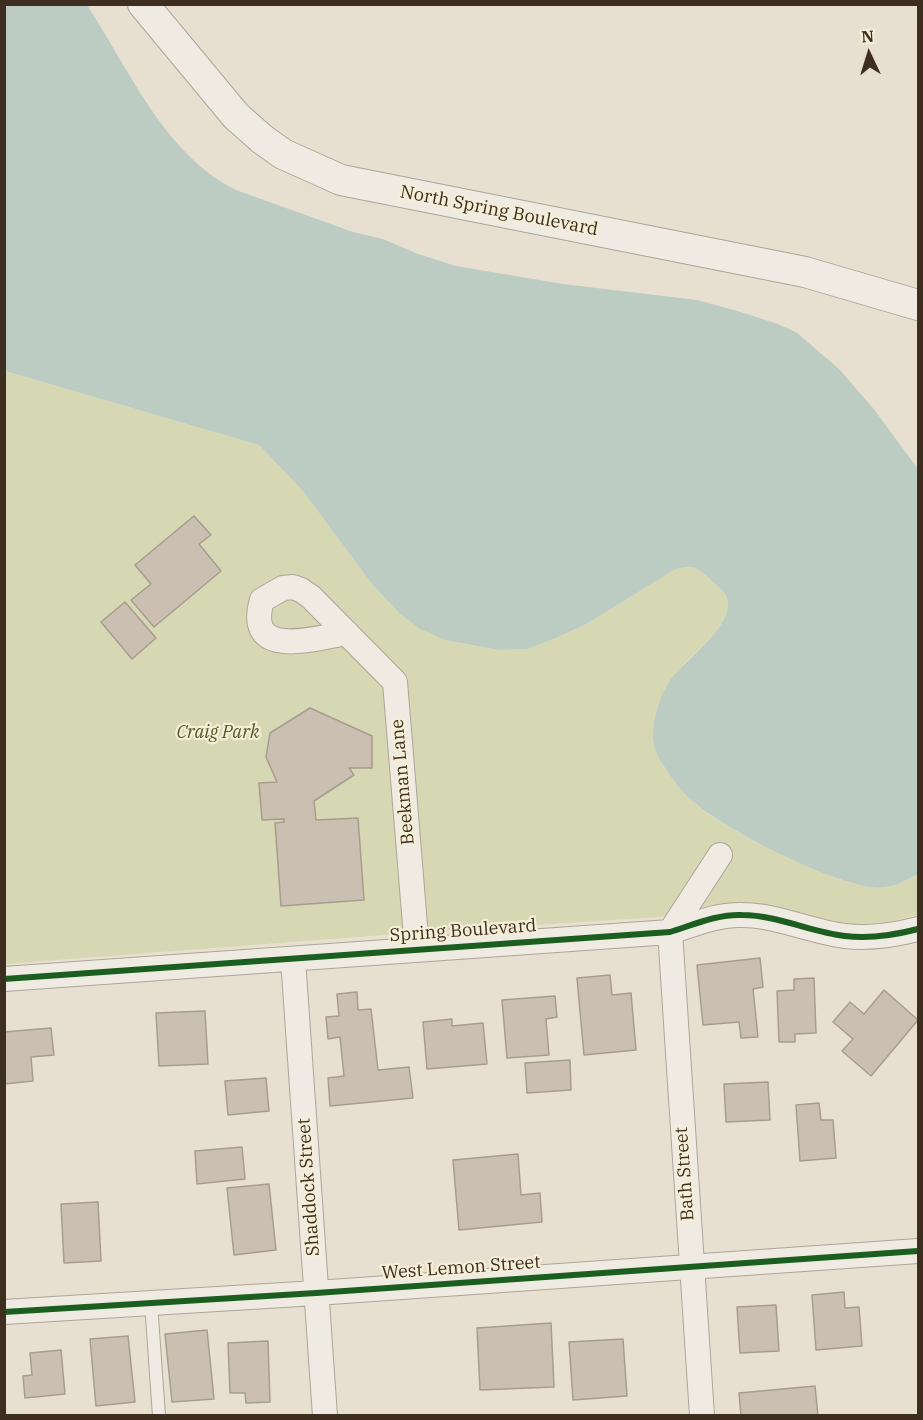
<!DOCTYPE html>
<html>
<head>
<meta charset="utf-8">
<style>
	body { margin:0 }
	#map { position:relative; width:923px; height:1420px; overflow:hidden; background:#e7e0d1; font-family:"IBM Plex Serif",serif }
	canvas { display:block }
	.frame { position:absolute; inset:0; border:6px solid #3d2e20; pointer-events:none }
	.north { position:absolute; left:839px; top:24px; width:60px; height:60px; -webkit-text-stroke:4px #f7eed8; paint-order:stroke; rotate:356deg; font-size:16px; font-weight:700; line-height:24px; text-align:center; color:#3d2e20 }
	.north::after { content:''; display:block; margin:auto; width:21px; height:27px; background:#3d2e20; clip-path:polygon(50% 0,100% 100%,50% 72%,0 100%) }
</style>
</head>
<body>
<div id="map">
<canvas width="923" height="1420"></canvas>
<div class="frame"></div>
<div class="north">N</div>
</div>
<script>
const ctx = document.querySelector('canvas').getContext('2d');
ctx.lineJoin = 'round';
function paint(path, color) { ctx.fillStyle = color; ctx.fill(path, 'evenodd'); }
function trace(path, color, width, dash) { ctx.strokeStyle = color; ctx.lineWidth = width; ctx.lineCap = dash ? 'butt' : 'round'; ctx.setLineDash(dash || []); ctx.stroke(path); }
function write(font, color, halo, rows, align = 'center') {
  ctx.font = font + ' "IBM Plex Serif",serif'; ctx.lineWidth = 4.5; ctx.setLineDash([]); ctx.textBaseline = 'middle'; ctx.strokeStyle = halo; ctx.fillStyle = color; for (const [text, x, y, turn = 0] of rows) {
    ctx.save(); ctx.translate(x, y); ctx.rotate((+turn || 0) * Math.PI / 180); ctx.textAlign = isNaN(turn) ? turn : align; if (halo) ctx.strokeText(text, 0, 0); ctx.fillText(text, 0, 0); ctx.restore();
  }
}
paint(new Path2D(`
	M4,371L259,445L303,491L372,584L400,614L420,629L445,640L499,650L527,649L556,638L588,623L674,570C688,565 695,565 707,576C715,583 727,592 728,604C728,628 697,650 683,665C668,681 658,700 654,721C653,729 652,741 655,749C658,761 676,785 685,794C708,820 762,845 794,859C819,870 844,884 871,887C889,890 903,882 918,874V915L890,922L853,924L777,911L724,905L661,917L396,934L5,964Z`), '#d6d7b3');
paint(new Path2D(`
	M4,5H87C129,69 165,155 236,190L353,232L383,239L418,254L456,266L563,284L697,300L734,310L775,323L796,332L839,369L873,408L918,469V874C903,882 889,890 871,887C829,882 713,825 685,794C676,785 658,760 655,749C652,741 653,729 654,721C657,707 662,692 671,679C686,659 728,631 728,604C728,593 717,586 710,579C696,566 692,564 674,570L588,623L556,638L527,649L499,650L445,640L420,629L400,614L372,584L303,491L259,445L5,371Z`), '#bcccc2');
const building = new Path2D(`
	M194,516L211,535L199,544L221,571L154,627L131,600L151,584L135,565Z
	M125,602L156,638L132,659L101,622Z
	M310,708L372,736V768H349L354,775L314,801L316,820L358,818L364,900L281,906L275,823L284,822V819L262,820L259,783L277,782L266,757L270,733Z
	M760,958L763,987L753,989L758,1037L741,1038L739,1022L703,1025L697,965Z
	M610,975L612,995L631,993L636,1050L584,1055L577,978Z
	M814,978L816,1033L795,1034V1042H779L777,991L794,990V979Z
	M884,990L918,1020L871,1076L842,1051L853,1039L833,1022L850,1002L864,1014Z
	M357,992L358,1010L371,1009L378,1070L409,1067L413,1098L330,1106L328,1078L344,1076L340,1037L328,1039L326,1017L339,1016L337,994Z
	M555,996L557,1017L546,1019L549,1055L507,1058L502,1000Z
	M205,1011L208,1064L159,1066L156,1013Z
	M452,1019V1026L483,1023L487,1064L427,1069L423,1022Z
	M51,1028L54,1055L31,1057L33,1081L4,1084V1032Z
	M570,1060L571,1090L527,1093L525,1063Z
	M266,1078L269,1111L228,1115L225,1081Z
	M768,1082L770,1120L726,1122L724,1084Z
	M819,1103L821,1120H833L836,1158L800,1161L796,1105Z
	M242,1147L245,1179L197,1184L195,1151Z
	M518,1154L521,1195L540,1193L542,1222L459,1230L453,1160Z
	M269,1184L276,1250L234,1255L227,1188Z
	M98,1202L101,1261L64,1263L61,1204Z
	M844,1292L845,1308L859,1307L862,1346L816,1350L812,1295Z
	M776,1305L779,1351L740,1353L737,1307Z
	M551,1323L554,1387L480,1390L477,1328Z
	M207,1330L214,1399L172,1402L165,1334Z
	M128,1336L135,1402L96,1406L90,1339Z
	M623,1339L627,1396L573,1400L569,1342Z
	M268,1341L270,1402L246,1403L245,1393H230L228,1343Z
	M61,1350L65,1394L25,1398L23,1376L32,1375L30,1353Z
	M815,1386L818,1416H741L739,1393Z`);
paint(building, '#cbbfb2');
trace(building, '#a89c90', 1.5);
const service = new Path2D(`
	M151,1303L159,1416`);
const minor = new Path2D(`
	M347,633C316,638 244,661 262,600L283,588L293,587L301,590L311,597L395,682L417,949
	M293,959L325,1416
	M4,979L670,932C693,925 717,914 742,915C777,915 811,932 845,936C870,939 895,935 918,929
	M4,1312L316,1293L918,1251
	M702,1416L670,932L720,855`);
const tertiary = new Path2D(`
	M143,4L236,116L262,139L283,154L341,180L805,272L918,305`);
trace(service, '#ada599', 14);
trace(minor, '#ada599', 26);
trace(tertiary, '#ada599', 32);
trace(service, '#efebe3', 12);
trace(minor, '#efebe3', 24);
trace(tertiary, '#efebe3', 30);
trace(new Path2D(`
	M4,979L670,932C693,925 717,914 742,915C777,915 811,932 845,936C870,939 895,935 918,929
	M4,1312L316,1293L918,1251`), '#1b5e20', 6);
write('18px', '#3d2e20', '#f7eed8', [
	["North Spring Boulevard",499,211,11],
	["Beekman Lane",403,782,-95],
	["Spring Boulevard",463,931,-4],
	["Bath Street",685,1174,-94],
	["Shaddock Street",309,1187,-94],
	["West Lemon Street",461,1268,-4]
]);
write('italic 18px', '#4d5a26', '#f7eed8', [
	["Craig Park",218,733]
]);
</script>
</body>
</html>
